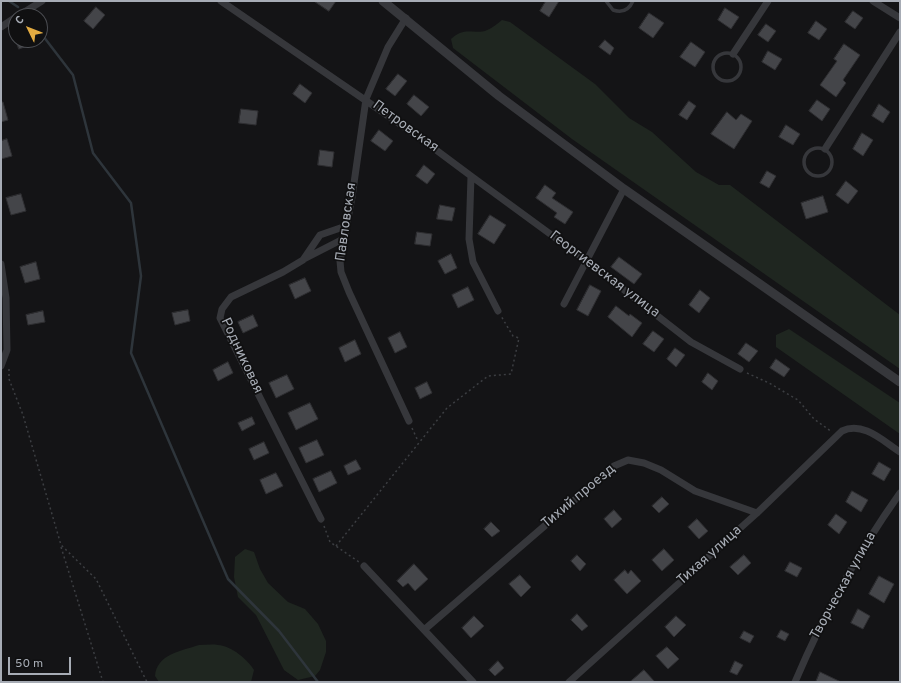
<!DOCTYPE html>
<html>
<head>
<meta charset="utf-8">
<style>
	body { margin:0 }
	#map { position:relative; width:901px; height:683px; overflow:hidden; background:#141416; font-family:Overpass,sans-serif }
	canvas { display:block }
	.frame { position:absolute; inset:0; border:2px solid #a7acb5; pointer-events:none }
	.north { position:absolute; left:8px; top:8px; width:40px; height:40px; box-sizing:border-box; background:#101011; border:1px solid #4c4e53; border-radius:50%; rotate:313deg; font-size:11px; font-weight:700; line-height:16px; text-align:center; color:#a7acb5 }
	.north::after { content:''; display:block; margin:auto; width:14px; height:18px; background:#e2ab41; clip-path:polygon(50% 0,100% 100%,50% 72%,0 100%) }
	.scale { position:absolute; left:8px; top:657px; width:63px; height:18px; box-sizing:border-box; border:2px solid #a7acb5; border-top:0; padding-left:5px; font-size:12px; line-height:14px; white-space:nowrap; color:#a7acb5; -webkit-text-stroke:3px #101011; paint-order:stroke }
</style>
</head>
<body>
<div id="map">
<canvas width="901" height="683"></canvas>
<div class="frame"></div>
<div class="north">С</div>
<div class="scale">50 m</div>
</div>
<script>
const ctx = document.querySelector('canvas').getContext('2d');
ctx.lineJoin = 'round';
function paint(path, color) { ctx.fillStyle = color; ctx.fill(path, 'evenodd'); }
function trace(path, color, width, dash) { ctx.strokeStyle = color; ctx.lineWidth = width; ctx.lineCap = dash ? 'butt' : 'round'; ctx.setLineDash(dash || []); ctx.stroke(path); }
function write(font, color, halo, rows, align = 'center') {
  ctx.font = font + ' Overpass,sans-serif'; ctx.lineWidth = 3.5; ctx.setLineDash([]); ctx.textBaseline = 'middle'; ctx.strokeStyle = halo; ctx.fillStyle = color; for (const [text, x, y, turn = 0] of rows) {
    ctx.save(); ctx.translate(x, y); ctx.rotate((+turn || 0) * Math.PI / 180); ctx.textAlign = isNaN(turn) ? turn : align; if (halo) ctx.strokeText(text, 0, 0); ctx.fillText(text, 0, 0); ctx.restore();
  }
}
paint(new Path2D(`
	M502,20L510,22L595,84L629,118L652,132L696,172L719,185H730L900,315V369L572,139L453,48L451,39C465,27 469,34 485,31C491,29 497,24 502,20Z
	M789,329L900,403V434L776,347V335Z
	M245,549L254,552L260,569L268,583L288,602L305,609L318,624L326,641V652L320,670L315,676L298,680L284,670L256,615L238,597L234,577L235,557Z
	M199,645C205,645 212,644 218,645C232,646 248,660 254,670L251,682H159L155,676C157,654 181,651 199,645Z`), '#1f2620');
trace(new Path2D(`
	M9,1L18,7
	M40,32L73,75L93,153L131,203L141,276L131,353L228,579L279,631L318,682`), '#2e353b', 2.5);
const building = new Path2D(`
	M314,1H336L329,11Z
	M546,1H559L549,17L540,11Z
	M96,7L105,15L93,29L84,21Z
	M725,8L739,17L731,29L718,20Z
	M853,11L863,18L855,29L845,22Z
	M649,13L664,23L653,38L639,28Z
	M816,21L827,29L819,40L808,33Z
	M766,24L776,31L768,42L758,35Z
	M16,40H41V41L19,49Z
	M605,40L614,48L610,55L599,47Z
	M691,42L705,52L695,67L680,57Z
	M844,44L860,55L843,80L846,83L836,97L820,85L837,61L834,59Z
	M768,51L782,59L775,70L762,62Z
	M398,74L407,81L395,96L386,89Z
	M300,84L312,93L305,103L293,94Z
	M414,95L429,107L421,116L407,104Z
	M817,100L830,109L822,121L809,111Z
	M689,101L696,106L687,120L679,115Z
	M1,102H3L8,120L1,122Z
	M879,104L890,112L883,123L872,116Z
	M241,109L258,111L256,125L239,123Z
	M727,112L736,120L741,114L752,121L734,149L711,134Z
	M786,125L800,134L793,145L779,137Z
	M379,130L393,141L385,151L371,141Z
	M862,133L873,140L863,156L853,149Z
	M7,139L12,156L1,159V141Z
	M320,150L334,152L332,167L318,165Z
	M424,165L435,174L427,184L416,176Z
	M767,171L776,176L769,188L760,183Z
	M846,181L858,191L848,204L836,195Z
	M545,185L556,193L552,198L573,212L565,224L554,217L557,213L536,198Z
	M21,194L26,211L11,215L6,198Z
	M823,196L828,212L806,219L801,203Z
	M440,205L455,208L452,221L437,219Z
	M490,215L506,225L494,244L478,234Z
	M417,232L432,234L430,246L415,244Z
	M451,254L457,268L445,274L438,261Z
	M619,257L642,274L634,284L611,267Z
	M36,262L40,279L25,283L20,267Z
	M305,278L311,291L295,299L289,285Z
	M590,285L601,291L588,316L577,310Z
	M468,287L474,300L458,308L452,295Z
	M700,290L710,298L699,313L689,305Z
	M616,306L629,316L630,314L642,323L632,337L608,317Z
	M188,310L190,321L175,325L172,313Z
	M43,311L45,322L28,325L26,315Z
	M253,315L258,326L243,333L238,322Z
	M653,331L664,339L654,352L643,344Z
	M400,332L407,347L395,353L388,338Z
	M355,340L361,354L345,362L339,348Z
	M746,343L758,351L749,362L738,354Z
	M675,348L685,355L676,367L667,359Z
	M776,359L790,369L784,377L770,368Z
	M228,362L233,373L218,381L213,370Z
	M708,373L718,381L712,390L702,382Z
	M287,375L294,389L276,398L269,383Z
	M427,382L432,393L420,399L415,388Z
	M310,403L318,419L296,430L288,413Z
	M252,417L255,424L242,431L238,423Z
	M317,440L324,455L306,463L299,448Z
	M264,442L269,453L254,460L249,449Z
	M356,460L361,469L348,475L344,466Z
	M879,462L891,469L884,481L872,474Z
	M331,471L337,483L319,492L313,479Z
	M276,473L283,486L266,494L260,480Z
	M852,491L868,500L861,512L846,502Z
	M662,497L669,504L659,513L652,506Z
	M614,510L622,519L612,528L604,519Z
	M836,514L847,522L839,534L828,525Z
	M697,519L708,531L699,539L688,527Z
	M491,522L500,531L492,537L484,529Z
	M664,549L674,560L662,571L652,560Z
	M577,555L586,564L580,571L571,561Z
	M744,555L751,563L738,575L730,567Z
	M790,562L802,568L797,577L785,571Z
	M414,564L428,579L415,591L408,583L403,587L397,581Z
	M625,570L628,574L631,570L641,581L627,594L614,580Z
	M520,575L531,587L521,597L509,584Z
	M879,576L894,584L884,603L869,594Z
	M858,609L870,616L863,629L851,623Z
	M577,614L588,626L582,631L571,620Z
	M474,616L484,626L471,638L462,628Z
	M676,616L686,625L674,637L665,627Z
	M781,630L789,634L785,641L777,637Z
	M744,631L754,636L750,643L740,638Z
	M667,647L679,659L668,669L656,656Z
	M498,661L504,668L495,676L489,670Z
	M735,661L743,665L737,675L730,672Z
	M644,670L655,682H630Z
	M820,672L841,682H816Z`);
paint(building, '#444549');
trace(building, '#2f2f32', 1);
trace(new Path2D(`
	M9,369V379L23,415L61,545L96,579L147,682
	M747,373L769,383L798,400L814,419L832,432
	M412,428L418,441
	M324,526L330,542L359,562
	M336,546L447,408L488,376L511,374L519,338L513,336L501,316
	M61,547L103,682`), '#3c3e42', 1.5, [2, 3]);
trace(new Path2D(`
	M606,1L613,10C622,13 629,10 633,1
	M713 67a14 14 0 1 1 28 0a14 14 0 1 1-28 0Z
	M804 162a14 14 0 1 1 28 0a14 14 0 1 1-28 0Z`), '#36373b', 3.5);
trace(new Path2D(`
	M221,1L416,135L471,176L469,239L473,262L498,311
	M873,1L900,18
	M18,16L42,1
	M406,18L388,47L366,99L352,197L340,261L341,272L349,292L409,421
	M1,27L16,17
	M733,54L768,1
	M825,149L900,32
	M471,176L587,261L691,342L740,369
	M304,259L343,239
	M1,264L6,298L7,350L1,366
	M564,304L624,189
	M321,519L220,318L222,309L231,297L283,272L303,260L320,235L346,226
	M364,566L473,682
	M424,630L614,466L628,460L644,463L661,470L695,491L757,513
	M569,682L757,513L842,431C863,421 883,441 900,452
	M795,682C823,616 858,552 900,493`), '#36373b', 7);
trace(new Path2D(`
	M383,1L499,96L624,189L900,382`), '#36373b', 9);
write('14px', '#a7acb5', '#101011', [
	["Петровская",405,127,36],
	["Павловская",347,222,-82],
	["Георгиевская улица",604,275,37],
	["Родниковая",241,356,65],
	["Тихий проезд",579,497,-40],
	["Тихая улица",710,556,-42],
	["Творческая улица",844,586,-61]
]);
</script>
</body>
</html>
